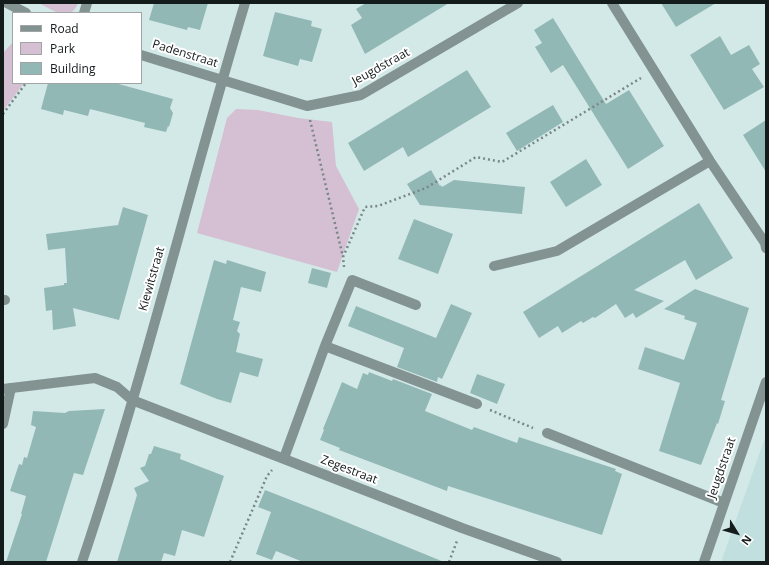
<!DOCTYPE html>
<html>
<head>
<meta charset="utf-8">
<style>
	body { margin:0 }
	#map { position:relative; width:769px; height:565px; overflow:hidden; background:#d3e9e8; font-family:"Open Sans",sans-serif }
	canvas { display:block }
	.frame { position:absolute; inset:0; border:4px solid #141b1b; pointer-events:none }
	.legend { position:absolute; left:12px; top:12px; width:130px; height:72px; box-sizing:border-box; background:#fff; border:1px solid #a1a4a4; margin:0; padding:5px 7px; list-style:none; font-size:12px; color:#141b1b }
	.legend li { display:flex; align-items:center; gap:8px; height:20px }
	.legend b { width:20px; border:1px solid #a1a4a4 }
	.north { position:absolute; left:717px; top:513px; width:40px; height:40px; -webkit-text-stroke:3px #fff; paint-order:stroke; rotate:127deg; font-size:11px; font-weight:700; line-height:16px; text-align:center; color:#141b1b }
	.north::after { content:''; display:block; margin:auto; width:14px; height:18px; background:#141b1b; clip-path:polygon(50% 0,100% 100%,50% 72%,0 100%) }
</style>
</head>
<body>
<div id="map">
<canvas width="769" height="565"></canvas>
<div class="frame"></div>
<ul class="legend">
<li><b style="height:5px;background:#839392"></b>Road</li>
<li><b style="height:11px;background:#d5bfd2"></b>Park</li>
<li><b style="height:11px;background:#92b8b6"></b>Building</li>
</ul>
<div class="north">N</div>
</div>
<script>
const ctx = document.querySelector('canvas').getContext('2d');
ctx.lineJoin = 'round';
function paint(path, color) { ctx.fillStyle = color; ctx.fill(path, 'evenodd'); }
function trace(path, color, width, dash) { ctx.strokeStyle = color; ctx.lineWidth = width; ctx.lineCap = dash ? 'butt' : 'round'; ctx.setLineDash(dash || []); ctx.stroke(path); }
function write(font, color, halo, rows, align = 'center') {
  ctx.font = font + ' "Open Sans",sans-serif'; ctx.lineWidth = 4; ctx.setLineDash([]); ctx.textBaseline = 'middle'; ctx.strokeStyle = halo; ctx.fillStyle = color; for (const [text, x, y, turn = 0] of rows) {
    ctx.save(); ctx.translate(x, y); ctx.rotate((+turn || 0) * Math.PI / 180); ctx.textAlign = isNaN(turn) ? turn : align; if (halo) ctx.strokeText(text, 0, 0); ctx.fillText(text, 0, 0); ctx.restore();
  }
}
paint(new Path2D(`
	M766,435V562H721Z`), '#c0dfde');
paint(new Path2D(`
	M39,3H78C71,23 52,10 39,3Z
	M13,42V83H24L3,111V53Z
	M236,109L258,110L298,118L332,122L336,166L359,209L337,272L197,233L227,118Z`), '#d5bfd2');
paint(new Path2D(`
	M154,3H208L200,30L188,27L187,30L149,20Z
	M366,3H449L365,54L351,25L362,18L356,9Z
	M661,3H716L676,27Z
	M275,12L312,21L311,26L322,29L312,62L300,59L298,66L263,56Z
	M553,18L606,104L629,90L664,146L628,169L563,65L551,73L535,47L542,43L534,30Z
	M720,36L731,55L749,45L760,64L752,69L764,87L724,110L690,55Z
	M467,70L491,107L408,157L403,147L364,171L348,143Z
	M48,83H115L173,99L170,108L173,113L169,127L168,126L166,132L144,127L145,123L90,109L88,116L64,110L63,115L41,109Z
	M553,105L563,122L517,151L506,133Z
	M766,120V172L743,135Z
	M586,159L602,185L566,207L550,182Z
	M431,170L440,186L441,185L442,187L454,180L525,187L522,214L420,205L407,184Z
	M699,203L733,258L696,280L685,260L634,290L664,301L636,318L633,313L625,318L616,304L595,318L593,317L583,323L581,321L562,333L558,326L539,338L523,312Z
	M123,207L148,215L119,320L73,308L76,326L53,330L52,310L46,311L44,288L64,285V283H67L65,248L48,250L46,234L118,225Z
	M414,219L453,234L438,274L398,259Z
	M214,260L226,264L227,260L266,272L261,292L241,287L233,320L240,322L237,331L240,334L236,352L263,359L258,377L240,372L231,403L217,399L180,384Z
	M312,268L331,273L327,288L308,283Z
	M695,289L749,308L721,400L725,401L718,424L717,423L701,465L659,451L680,383L638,369L645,347L684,360L697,323L684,319L685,316L664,309Z
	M451,304L472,313L442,379L438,377L437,382L397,367L404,348L348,326L356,306L436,338Z
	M369,372L387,379L392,381L393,379L432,394L425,411L472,430L474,427L517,443L519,437L616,469L615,471L622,474L602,535L448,486L447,491L339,450L340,448L320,440L324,430L323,429L342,382L357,389L363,373L368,375Z
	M477,374L505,384L497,404L470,393Z
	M105,409L83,475L74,473L46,562H6L22,514H21L26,496L10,491L19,464L22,465L24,457L27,458L36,427L31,425L33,411L65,413L69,411Z
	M154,446L181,454L180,459L224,476L204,537L182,530L175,556L164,553L161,562H117L137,495L134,488L149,481L140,468L145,466L149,454H151Z
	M265,490L329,515L444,562H303L276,551L272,560L256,554L271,512L258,507Z`), '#92b8b6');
trace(new Path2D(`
	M3,114L26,83
	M310,120L343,257
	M344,267L343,257L365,207L378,206L426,188L476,157L502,162L641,78
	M490,410L533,428
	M230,562L267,476L272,470
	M449,562L457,541`), '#798887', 2.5, [2, 3]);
trace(new Path2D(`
	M84,13L87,3
	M3,300H5
	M325,346L477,404
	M3,424L11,388
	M547,433L724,503
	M284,458L325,346L352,280L416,305`), '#839392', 10);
trace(new Path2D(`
	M7,3L26,13
	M612,3L710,161L765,243L766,248
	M141,55L307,106L361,95L518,3
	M494,266L557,251L710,161
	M3,389L95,378L117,387L132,400L462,528L557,562
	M82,562C144,378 189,189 245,3
	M704,562L766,382`), '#839392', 10);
write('12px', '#141b1b', '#fff', [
	["Padenstraat",185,54,17],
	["Jeugdstraat",381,67,-29],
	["Kiewitstraat",152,279,-74],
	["Jeugdstraat",722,468,-71],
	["Zegestraat",349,470,21]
]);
</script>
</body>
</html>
